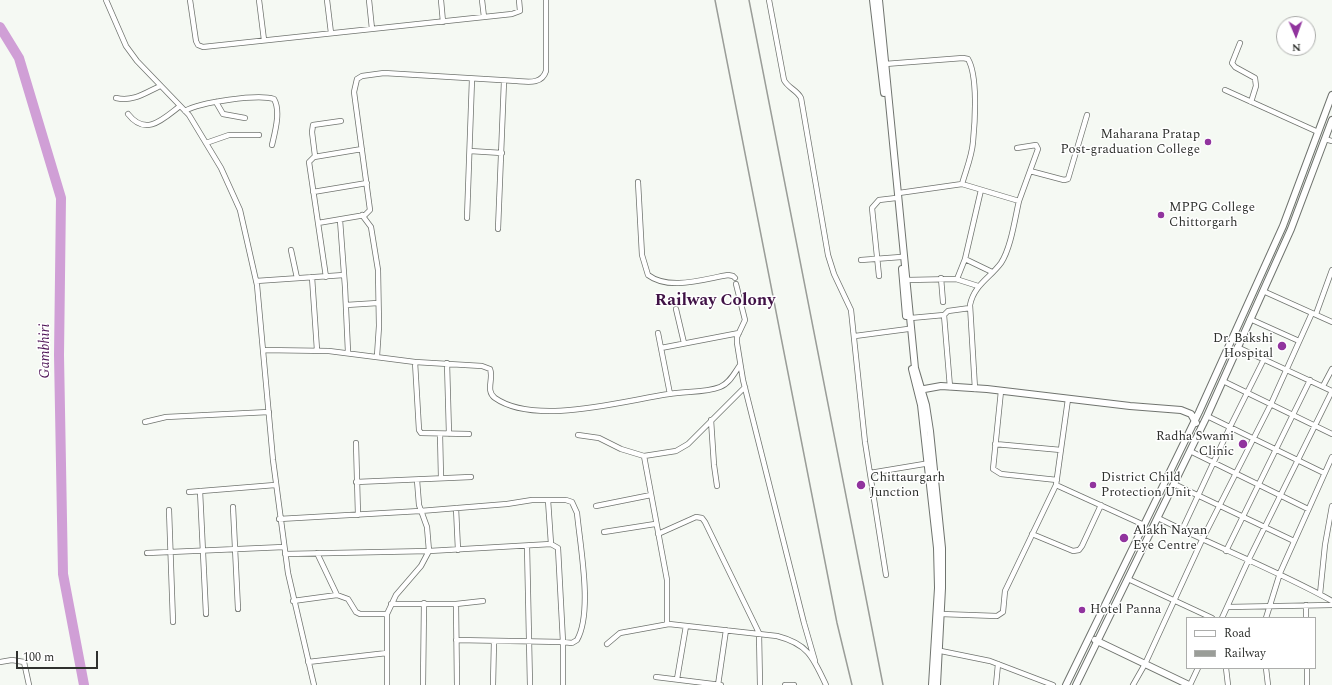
<!DOCTYPE html>
<html>
<head>
<meta charset="utf-8">
<style>
	body { margin:0 }
	#map { position:relative; width:1332px; height:685px; overflow:hidden; background:#f5f9f3; font-family:Spectral,serif }
	canvas { display:block }
	.legend { position:absolute; left:1186px; top:617px; width:130px; height:52px; box-sizing:border-box; background:#fff; border:1px solid #acadab; margin:0; padding:5px 7px; list-style:none; font-size:12px; color:#2f312e }
	.legend li { display:flex; align-items:center; gap:8px; height:20px }
	.legend b { width:20px; border:1px solid #acadab }
	.north { position:absolute; left:1276px; top:16px; width:40px; height:40px; box-sizing:border-box; background:#fff; border:1px solid #acadab; border-radius:50%; rotate:178deg; font-size:11px; font-weight:700; line-height:16px; text-align:center; color:#2f312e }
	.north::after { content:''; display:block; margin:auto; width:14px; height:18px; background:#91349e; clip-path:polygon(50% 0,100% 100%,50% 72%,0 100%) }
	.scale { position:absolute; left:16px; top:651px; width:82px; height:18px; box-sizing:border-box; border:2px solid #2f312e; border-top:0; padding-left:5px; font-size:12px; line-height:14px; white-space:nowrap; color:#2f312e; -webkit-text-stroke:3px #fff; paint-order:stroke }
</style>
</head>
<body>
<div id="map">
<canvas width="1332" height="685"></canvas>
<ul class="legend">
<li><b style="height:5px;background:#fff"></b>Road</li>
<li><b style="height:5px;background:#9a9d98"></b>Railway</li>
</ul>
<div class="north">N</div>
<div class="scale">100 m</div>
</div>
<script>
const ctx = document.querySelector('canvas').getContext('2d');
ctx.lineJoin = 'round';
function trace(path, color, width, dash) { ctx.strokeStyle = color; ctx.lineWidth = width; ctx.lineCap = dash ? 'butt' : 'round'; ctx.setLineDash(dash || []); ctx.stroke(path); }
function write(font, color, halo, rows, align = 'center') {
  ctx.font = font + ' Spectral,serif'; ctx.lineWidth = 3; ctx.setLineDash([]); ctx.textBaseline = 'middle'; ctx.strokeStyle = halo; ctx.fillStyle = color; for (const [text, x, y, turn = 0] of rows) {
    ctx.save(); ctx.translate(x, y); ctx.rotate((+turn || 0) * Math.PI / 180); ctx.textAlign = isNaN(turn) ? turn : align; if (halo) ctx.strokeText(text, 0, 0); ctx.fillText(text, 0, 0); ctx.restore();
  }
}
trace(new Path2D(`
	M0,27L19,58L61,198L59,355L63,574L84,685`), '#d09fd6', 10);
const street = new Path2D(`
	M106,0L126,46L137,61L189,115L221,168L240,210L257,285L273,460L288,573L314,685
	M190,0L196,41L198,45L203,47L512,14L520,11L519,0
	M259,0L264,40
	M327,0L331,33
	M369,0L372,29
	M441,0L443,22
	M482,0L484,17
	M769,0L784,80C788,88 797,90 801,98L828,255L834,274L851,310L865,442L886,575
	M1240,43L1232,63L1235,67L1255,78L1256,86L1251,102
	M885,64L963,58L968,59C978,76 975,122 973,142C972,156 966,170 962,184
	M1225,90L1318,132
	M116,98C133,102 145,93 160,86
	M216,102L223,114L245,118
	M185,111C200,102 258,94 274,99C281,111 275,132 272,145
	M128,114C146,137 163,119 180,106
	M1325,139L1332,141
	M206,143L229,135H259
	M1017,148L1036,145L1038,149L1019,201
	M470,151L502,153
	M315,156L312,132L313,125L341,121
	M1030,171L1064,180L1068,179L1087,115
	M638,182L642,255L648,275C669,291 704,279 728,275L733,276L735,278
	M981,190L965,259L992,272
	M313,192L367,183
	M899,193L962,184L1019,201C1015,218 1011,248 1001,263C990,278 974,285 970,305L975,389
	M362,215L371,227L378,270L379,326L377,356
	M467,218L472,79
	M340,220L345,287L348,352
	M318,223L365,215L370,210L354,92L357,79L362,76L384,73L517,81C529,82 542,84 546,71V0
	M498,229L504,81
	M291,250L297,278
	M861,260L901,257
	M879,276L872,208L879,200L896,198
	M312,277L317,350
	M326,277L309,162L314,157L362,149
	M941,278L943,302
	M957,279L965,259
	M907,280L956,279L978,286
	M256,281L344,275
	M736,284L745,320L737,337V343L743,380L804,623L815,661
	M1263,291L1332,322
	M346,305L378,303
	M676,309L684,343
	M1316,314L1332,270
	M944,315L950,387
	M911,318L944,315L948,311L970,308
	M1250,319L1299,341
	M658,333L670,394
	M855,336L908,329
	M1237,347L1332,391
	M661,348L739,333
	M263,350L329,351L415,362L482,366L490,369C494,378 485,391 495,398C535,426 622,401 669,394C685,391 705,393 720,387C730,383 735,372 740,365
	M415,362L419,430L421,433L469,434
	M447,363L449,434
	M1223,381L1332,434
	M1323,386L1332,369
	M1001,391L993,469L1001,474L1057,480
	M1207,416L1324,473
	M711,420L714,465L717,486
	M145,422L166,417L269,412
	M440,434L441,478
	M578,435L599,438L621,449L644,456L676,451L688,444L745,387
	M356,443L358,515
	M995,444L1061,450
	M1190,451L1308,509
	M644,456L667,580V624
	M870,473L930,463
	M356,482L471,477
	M1174,484L1294,541
	M1056,485L1144,525
	M200,491L206,614
	M189,492L275,485
	M548,500L551,544
	M596,506L651,495
	M233,507L238,609
	M456,508L458,550
	M169,510L173,622
	M1158,518C1216,547 1276,570 1332,601
	M279,519L420,511L507,504L532,500H566L572,502L577,513C580,545 593,612 577,640L572,643L563,642V685
	M1182,530L1230,427L1264,359
	M604,532L655,524
	M658,534L696,517L702,518L705,522L759,633L760,685
	M1032,534L1073,551L1079,550L1082,546L1101,505
	M527,546L530,685
	M1226,551L1310,380
	M147,553L284,547
	M317,553L337,595
	M285,554L429,551L551,544L558,548L563,642L456,640
	M1128,579L1212,618
	M1320,594L1325,545L1332,506
	M293,601L337,595L348,599L356,612L360,614H387V685
	M391,604H456L483,601
	M456,604L457,685
	M1306,605V618
	M1228,607L1332,605
	M387,614L396,595L421,566L429,551L427,527L419,505L417,480
	M941,614L997,616L1003,612L1005,591L1056,485L1068,399
	M1222,618L1248,561L1332,391
	M1266,618L1280,573L1332,457
	M607,644L620,633L669,624L777,636C808,644 813,657 826,685
	M936,650L990,661L1053,685
	M0,662L12,660L24,662L29,685
	M308,662L387,653
	M1226,668L1228,685
	M1266,668L1268,685
	M1307,668V685
	M656,677L721,685
	M677,679L686,626
	M423,685L424,603
	M493,685L494,641
	M718,685L726,630
	M785,685H794
	M996,685L998,664
	M1133,685L1145,664L1202,540L1271,404L1312,313
	M1190,685L1198,668`);
const secondary = new Path2D(`
	M873,0L884,93
	M879,0L915,368L926,405L930,431L942,548V588L937,685
	M902,269L906,316
	M912,369L921,405L937,548L938,588L932,685
	M919,390L941,386L987,389L1130,406L1181,410L1191,414L1196,423
	M1095,640L1189,685
	M1066,685L1199,412L1283,226L1332,95
	M1076,685L1207,416L1291,229L1332,120`);
trace(street, '#70746f', 6);
trace(secondary, '#70746f', 8);
trace(street, '#fff', 4.5);
trace(secondary, '#fff', 6);
trace(new Path2D(`
	M715,0L837,623L852,685
	M749,0L883,685`), '#9a9d98', 1.5);
for (const [x, y, r, color] of [
	[1208,142,4,"#91349e"],
	[1161,215,4,"#91349e"],
	[1282,346,5,"#91349e"],
	[1243,444,5,"#91349e"],
	[861,485,5,"#91349e"],
	[1093,485,4,"#91349e"],
	[1124,538,5,"#91349e"],
	[1082,610,4,"#91349e"]
]) { const dot = new Path2D(); dot.arc(x, y, r, 0, 2 * Math.PI); ctx.fillStyle = color; ctx.fill(dot); trace(dot, '#fff', 1.5); }
write('13px', '#2f312e', '#fff', [
	["Maharana Pratap",1200,135,"right"],
	["Post-graduation College",1200,150,"right"],
	["MPPG College",1169,208],
	["Chittorgarh",1169,223],
	["Dr. Bakshi",1273,339,"right"],
	["Hospital",1273,354,"right"],
	["Radha Swami",1234,437,"right"],
	["Clinic",1234,452,"right"],
	["Chittaurgarh",870,478],
	["Junction",870,493],
	["District Child",1101,478],
	["Protection Unit",1101,493],
	["Alakh Nayan",1133,531],
	["Eye Centre",1133,546],
	["Hotel Panna",1090,610]
], 'left');
write('italic 14px', '#4e1456', '#fff', [
	["Gambhiri",46,351,-90]
]);
write('bold 17px', '#401346', '#fff', [
	["Railway Colony",715,302]
]);
</script>
</body>
</html>
